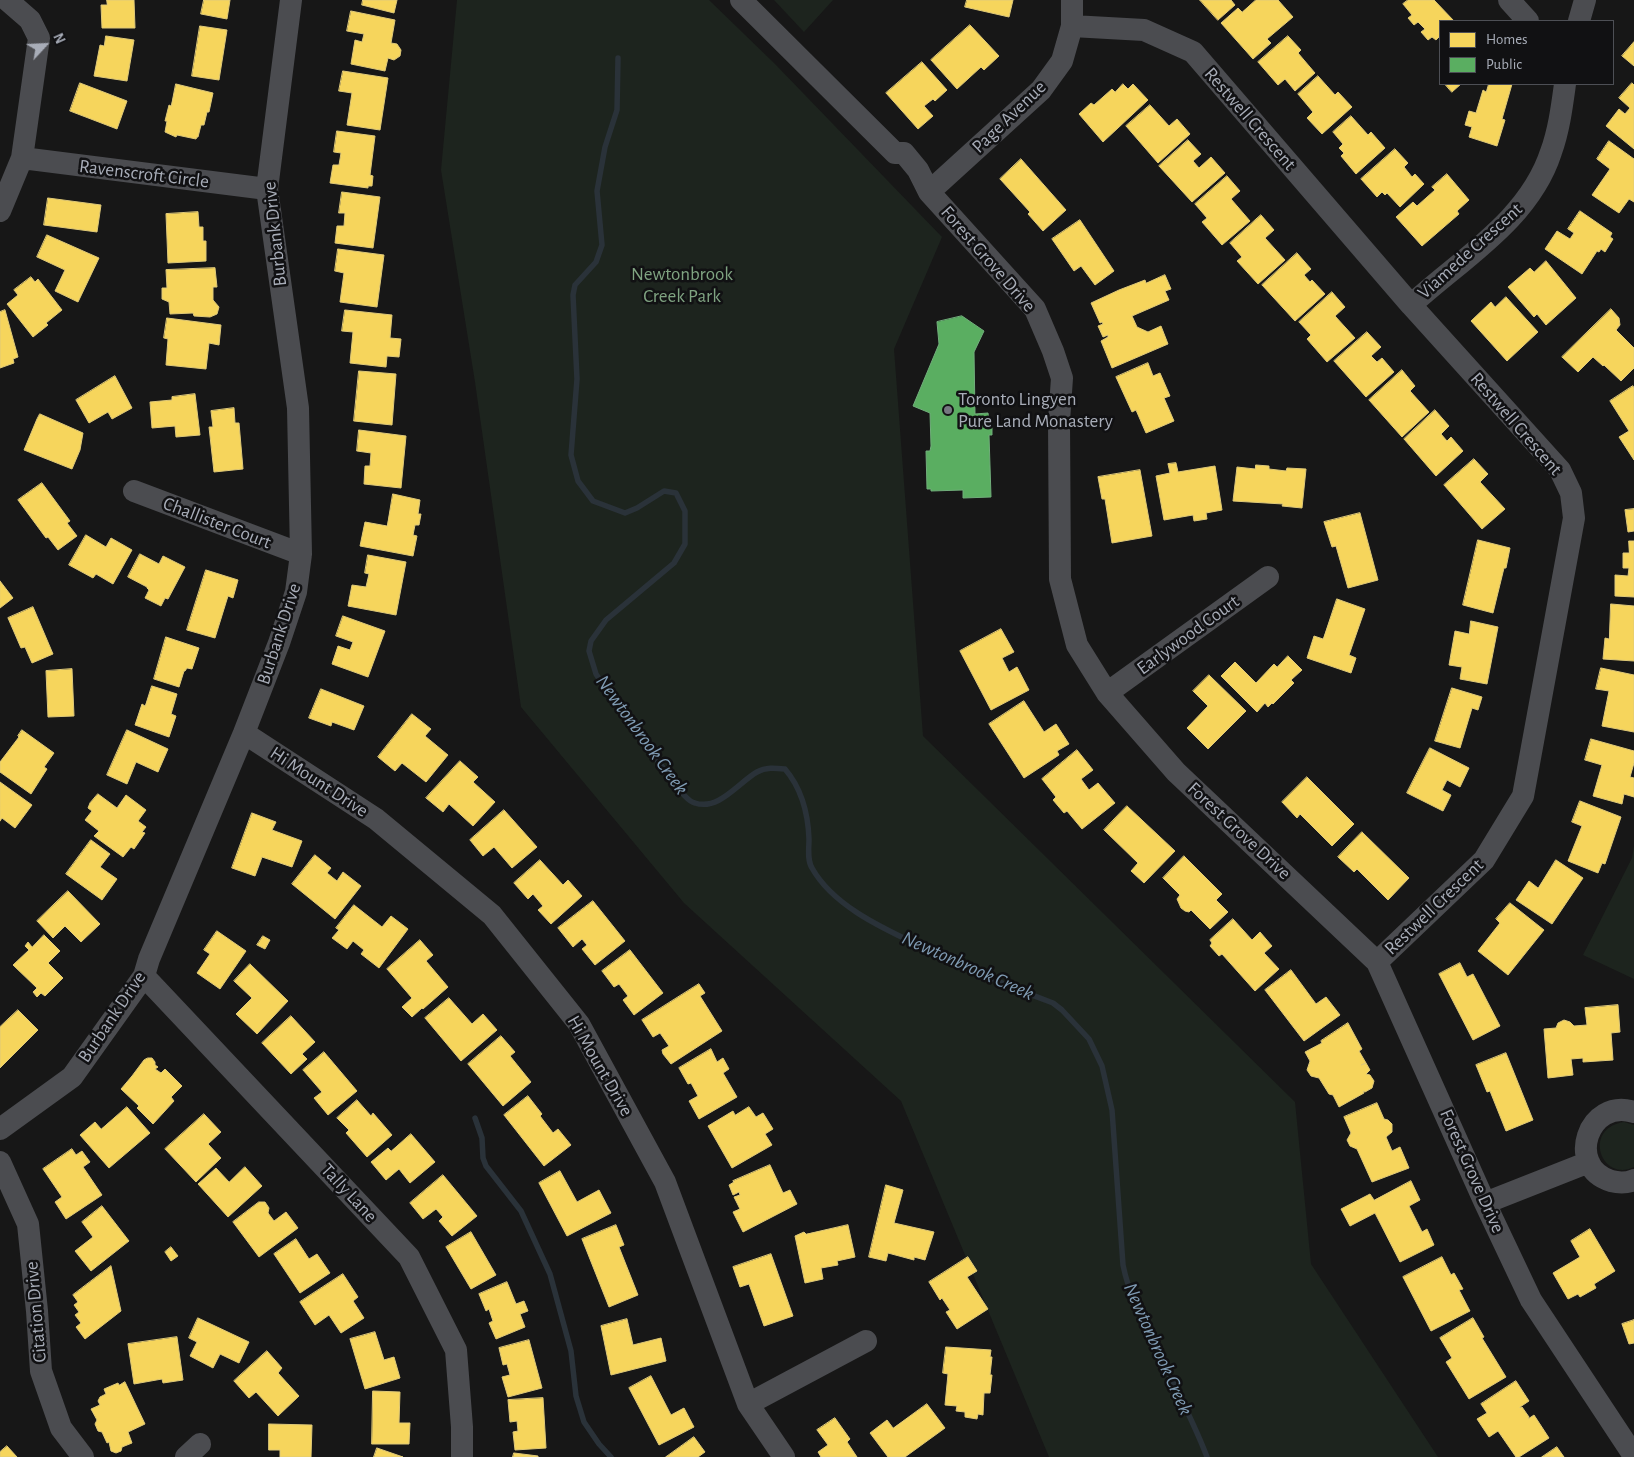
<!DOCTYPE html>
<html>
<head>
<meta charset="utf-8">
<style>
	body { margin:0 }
	#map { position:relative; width:1634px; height:1457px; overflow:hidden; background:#171717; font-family:"Alegreya Sans",sans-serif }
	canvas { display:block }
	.legend { position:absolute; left:1439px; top:20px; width:175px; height:65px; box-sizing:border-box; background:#111113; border:1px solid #4d4f55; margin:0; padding:6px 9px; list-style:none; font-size:15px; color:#a8adb8 }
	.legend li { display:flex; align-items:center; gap:10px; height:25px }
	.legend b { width:25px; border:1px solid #4d4f55 }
	.north { position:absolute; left:20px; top:20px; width:50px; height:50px; -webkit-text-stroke:4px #111113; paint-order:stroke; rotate:65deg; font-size:14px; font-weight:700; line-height:20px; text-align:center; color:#a8adb8 }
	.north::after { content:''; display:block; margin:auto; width:18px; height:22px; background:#a8adb8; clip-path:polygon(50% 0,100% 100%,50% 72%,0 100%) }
</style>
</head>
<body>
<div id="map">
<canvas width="1634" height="1457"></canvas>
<ul class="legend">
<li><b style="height:14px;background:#f6d55c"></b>Homes</li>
<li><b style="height:14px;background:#5aae61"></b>Public</li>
</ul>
<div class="north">N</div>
</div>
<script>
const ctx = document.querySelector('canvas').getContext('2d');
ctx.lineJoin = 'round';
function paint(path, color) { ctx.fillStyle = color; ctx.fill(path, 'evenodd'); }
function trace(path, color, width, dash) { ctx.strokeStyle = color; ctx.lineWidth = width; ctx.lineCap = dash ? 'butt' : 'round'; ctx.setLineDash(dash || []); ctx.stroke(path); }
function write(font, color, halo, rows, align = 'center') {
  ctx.font = font + ' "Alegreya Sans",sans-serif'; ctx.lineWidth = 5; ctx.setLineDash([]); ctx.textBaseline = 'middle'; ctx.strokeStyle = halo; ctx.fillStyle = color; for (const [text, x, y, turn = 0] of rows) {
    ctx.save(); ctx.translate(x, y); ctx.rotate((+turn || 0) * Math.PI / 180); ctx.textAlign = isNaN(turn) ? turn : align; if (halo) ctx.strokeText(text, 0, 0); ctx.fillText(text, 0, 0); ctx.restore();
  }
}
paint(new Path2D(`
	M457,0H709L775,64L942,237L894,349L923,736L1295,1102L1311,1264L1438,1457H1049L901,1101L684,903L521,707L475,382L441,170Z
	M774,0H833L804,32Z
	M1634,846V979L1583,955L1632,858Z
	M1624,1122L1634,1125V1167C1601,1183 1582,1128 1624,1122Z`), '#1d241e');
const homes = new Path2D(`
	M107,0H134L135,28H102L101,5H107Z
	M204,0H230L227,19L201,14Z
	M363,0H397L394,13L362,5Z
	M967,0H1013L1009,17L965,7Z
	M1200,0H1231L1235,5L1218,20Z
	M1256,0H1278L1293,17L1267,39L1271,43L1253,59L1221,23L1238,8L1242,12Z
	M1408,0H1434L1454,21H1440V36L1436,40L1432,37L1428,40L1421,32L1425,29L1418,22L1414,25L1408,18L1412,15L1403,4Z
	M351,11L395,20L391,43L397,44L401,50L400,56L394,60L388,58L385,71L351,64L355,40L362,42L364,34L347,31Z
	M970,25L999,56L984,70L981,67L957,89L931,60Z
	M200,26L227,30L219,80L192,76Z
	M106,36L134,40L127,81L94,76L100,45L104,46Z
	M1288,36L1301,50L1298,53L1315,73L1295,91L1285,79L1278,85L1258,62Z
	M1634,42V66L1622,56Z
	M922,62L947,90L935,101L933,99L924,106L933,116L918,129L886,93Z
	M343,71L388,78L380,130L347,125L352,93L339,91Z
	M1318,76L1335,95L1338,92L1352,107L1322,134L1307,118L1313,112L1298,94Z
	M80,83L127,101L117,129L70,111Z
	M1632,83L1634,85V149L1606,126L1619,109L1625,114L1630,108L1619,98Z
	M176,84L213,93L209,112H207L204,125H201L198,137H197L196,139L177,135L176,137L165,132L167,121H165L169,105L171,106Z
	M1123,84L1128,89L1133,84L1148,100L1103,142L1079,114L1091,103L1094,105L1112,89L1115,92Z
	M1445,84H1461L1452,92Z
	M1489,84H1512L1502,119L1505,120L1497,146L1469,137L1472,127L1465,125L1469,111L1476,113L1483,90L1486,92Z
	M1150,105L1169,126L1177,119L1190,134L1158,163L1126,126Z
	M1351,116L1368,135L1371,132L1385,148L1356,174L1341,156L1344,153L1339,148L1343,144L1333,132Z
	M337,131L375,136L370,175L373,176L372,186H368V188L330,183L333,165H339L341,153L334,152Z
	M1188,140L1201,154L1193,161L1199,168L1211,157L1225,173L1192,202L1159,166Z
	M1609,141L1634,159V202L1629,199L1619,213L1592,195L1610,169L1597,159Z
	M1395,149L1408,163L1404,167L1412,177L1415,174L1424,184L1400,207L1387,193L1385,195L1382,192L1377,197L1361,179Z
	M1021,159L1066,210L1043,231L1028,214L1030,212L1000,179Z
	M1447,174L1469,200L1457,211L1459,214L1422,246L1396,217L1413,202L1417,206L1435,190L1432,187Z
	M1227,176L1240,191L1231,199L1250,221L1222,245L1202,222L1207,218L1195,204Z
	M342,192L380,197L373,248L335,243L337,226H344L345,213H339Z
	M48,198L101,205L97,232L44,225Z
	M1580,211L1612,233L1610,237L1613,239L1605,252L1601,249L1599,252L1597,251L1582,274L1545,249L1557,231L1570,239L1574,233L1568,229Z
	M198,212L199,227H203V241H206V261L168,263L166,214Z
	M1261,215L1274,230L1265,238L1285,260L1258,284L1237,261L1242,257L1230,243Z
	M1080,220L1114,271L1095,285L1081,266L1074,271L1052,239Z
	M47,235L99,258L78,302L55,291L65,270L37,257Z
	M338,249L384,255L377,307L340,302L344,273L335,271Z
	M1297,253L1311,269L1304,275L1310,282L1312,280L1325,294L1295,321L1262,285Z
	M1546,261L1576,298L1546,325L1537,314L1534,317L1508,287L1530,268L1534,272Z
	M215,268L217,287H213V300L219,307L217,314L210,317L194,316L193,313L170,314L169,302L162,299V288H167L166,270Z
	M1165,275L1171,289L1165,291L1169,300L1132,316L1137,327L1148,332L1161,326L1168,344L1112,368L1101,341L1108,337V335L1103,337L1098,326L1103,324L1102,322L1100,323L1091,303L1119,290L1145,280L1146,283Z
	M31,277L35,282L38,279L62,310L46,323L48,325L33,337L7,304L18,295L14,290Z
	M1332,292L1345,307L1335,316L1355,338L1327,362L1307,339L1311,335L1299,322Z
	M1506,297L1538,332L1507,361L1471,321L1491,302L1495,307Z
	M1611,309L1619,318L1620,325L1616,330L1634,348V368L1621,381L1604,365L1603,366L1593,357L1578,372L1562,357Z
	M5,310L18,357L13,359L14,363L0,368V312Z
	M345,310L392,315L390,338L401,339L399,357L387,356L386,367L350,363L353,332L342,331Z
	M167,318L221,325L219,345L209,343L206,369L166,365L168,339L164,338Z
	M1367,332L1381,347L1371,356L1377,362L1382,358L1394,372L1366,397L1334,361Z
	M1148,363L1153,376L1160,373L1170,396L1164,398L1174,421L1146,433L1136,410L1132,412L1116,377Z
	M1402,370L1415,386L1410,391L1429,412L1402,437L1369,400Z
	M359,371L396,374L392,425L354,421Z
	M115,376L132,408L112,419L108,412L89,423L76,400Z
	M1633,386L1634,388V460L1619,437L1629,431L1610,401Z
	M195,394L200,435L176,437L175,426L152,428L150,402L172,400V397Z
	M234,408L235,423H239L243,469L214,472L209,427H213L211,411Z
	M1435,410L1449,426L1441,434L1447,441L1451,437L1463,451L1436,476L1404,439Z
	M40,414L83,433L80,450L72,469L24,450L37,419Z
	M359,430L406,436L401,488L364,484L365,466H370L371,453L357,451Z
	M1474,459L1488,474L1480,482L1505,509L1482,529L1444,485Z
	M1176,463L1178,472L1215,466L1222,510L1206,513L1207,519L1194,521L1193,515L1164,520L1156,476L1170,473L1168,464Z
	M1256,465L1269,466V469L1286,471L1287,468L1306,469L1302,508L1282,506L1283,504L1233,501L1237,467L1255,469Z
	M1140,470L1152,536L1112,543L1105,499H1102L1098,477Z
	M42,483L70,521L67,523L77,536L58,550L48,537L46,538L18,500Z
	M393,494L420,500L418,514H421L419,525H415L413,535L417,536L413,556L360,546L365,522L387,526Z
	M1634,509V531L1628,532L1625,510Z
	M1360,513L1378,580L1348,588L1336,546L1332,547L1324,522Z
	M86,535L106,547L111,538L132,550L113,584L96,574L93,578L69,565Z
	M1478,540L1510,548L1506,568H1504L1493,613L1463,605Z
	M1629,541H1634V597L1615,596V575L1628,576L1629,568H1623V553H1629Z
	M140,554L159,564L163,556L185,567L168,599L165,598L161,606L145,598L149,590L147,588V587L128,577Z
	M368,555L406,562L396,615L348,606L352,585L366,587L369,574L365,573Z
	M206,570L238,580L233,598L228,596L215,638L187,630Z
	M0,581L13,598L0,608Z
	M1337,599L1365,609L1349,655L1356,658L1351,673L1307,658L1314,636L1323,639Z
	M1611,604L1634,606V661L1603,659L1605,638L1609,639Z
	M33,607L53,654L32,663L25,647L21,648L8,618Z
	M343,616L385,631L368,677L332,664L338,646L350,650L353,642L336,636Z
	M1471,621L1498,627L1487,684L1460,679L1462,667L1449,665L1455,631L1469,634Z
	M1001,629L1014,652L1002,658L1009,672L1017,667L1029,690L991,710L960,651Z
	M166,637L199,648L192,669L187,668L185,671H184L179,687L154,679Z
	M1288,656L1302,670L1291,680L1294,683L1273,704L1272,703L1268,707L1265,703L1257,712L1221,676L1235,662L1256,683L1274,664L1277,667Z
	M1601,668L1634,675V732L1602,726L1609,691L1596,689Z
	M72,669L74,716L48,717L46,671Z
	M1209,675L1246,711L1208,749L1187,728L1208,706L1193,691Z
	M152,686L177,694L171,714L176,716L169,737L135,725L142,704L145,706Z
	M1452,688L1482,697L1478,710L1472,708L1460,748L1435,741Z
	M321,689L364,706L354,730L332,722L331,726L309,718Z
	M1024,701L1044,732L1056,724L1069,744L1057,751L1059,755L1024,778L989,724Z
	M412,714L431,729L425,736L448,755L426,782L402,763L395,771L378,757Z
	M22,730L54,753L44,767L47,769L31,794L0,772V762L19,737L18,736Z
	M127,730L168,749L158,772L136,762L127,784L107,775Z
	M1591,739L1634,751V763L1630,777L1634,778V797L1624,794L1622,804L1593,796L1602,765L1585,760Z
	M1430,748L1469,768L1460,787L1447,780L1442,790L1451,795L1443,811L1407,793Z
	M1077,750L1093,770L1081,779L1089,790L1098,783L1115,803L1082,829L1067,811L1064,813L1053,800L1056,797L1042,779Z
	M460,761L478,777L473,782L495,802L473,826L449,804L443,812L426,798Z
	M1307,777L1354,824L1332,846L1300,814L1297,818L1282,802Z
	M0,782L32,805L15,828L2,818L0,821Z
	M98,794L117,808L126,795L146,810L138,821L146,827L142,832L145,833L134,849L131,847L123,857L94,836L99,831L85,820L92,811L88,808L90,803Z
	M1580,801L1621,817L1605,864L1602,863L1598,873L1568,861L1582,826L1572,822Z
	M1127,806L1175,851L1144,883L1131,871L1138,863L1104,830Z
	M504,810L537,847L512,868L494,847L483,856L470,840Z
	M252,813L276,822L272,830L302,841L292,867L262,857L255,876L232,868Z
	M1362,832L1409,878L1388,900L1357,869L1354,872L1338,857Z
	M91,840L110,854L100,867L117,879L102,900L66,874Z
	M315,855L331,868L327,873L337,881L343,872L361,886L335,919L292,884Z
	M1184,856L1222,894L1216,900L1228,912L1210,929L1191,910L1189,912L1185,911L1181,908L1177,899L1180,895L1163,878Z
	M540,860L563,885L568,880L582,896L551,924L538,910L543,906L533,894L528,899L514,883Z
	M1556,860L1583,878L1552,924L1516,900L1529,881L1538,888Z
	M68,891L100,924L81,942L65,926L53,938L37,921Z
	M593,901L625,941L595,965L582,949L587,945L582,939L573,947L558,928Z
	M1510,903L1544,930L1508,975L1478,951L1500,923L1496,919Z
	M354,905L382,927L391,916L408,929L379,968L361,954L364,950L353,941L347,949L332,938L339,930L336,928Z
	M1233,919L1252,940L1260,932L1272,946L1264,953L1279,969L1255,991L1222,954L1219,956L1210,946L1212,943L1210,940Z
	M217,931L246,951L220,989L197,973L210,954L204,950Z
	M44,935L60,951L48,963L63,978L45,996L41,993L37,997L33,992L37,988L13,965L29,950L25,946L28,942L32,947Z
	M263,936L270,940L265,949L257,945Z
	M420,940L433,955L426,961L448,987L423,1009L422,1008L412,1017L402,1007L412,998L387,969Z
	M630,950L663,993L634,1015L623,1000L628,996L619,984L614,987L602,971Z
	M1460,963L1467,977L1473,974L1500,1026L1473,1040L1439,974Z
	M250,964L288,1001L257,1034L236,1014L252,998L234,981Z
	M1291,970L1316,1004L1326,997L1340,1015L1304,1041L1265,990Z
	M699,984L705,993L700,996L722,1031L671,1064L663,1054L662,1050L669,1046L660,1033L653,1037L642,1020Z
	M449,998L472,1024L483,1014L497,1030L461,1061L425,1018Z
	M1618,1005L1620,1032L1611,1033L1613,1060L1583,1062V1058L1571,1059L1573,1075L1548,1078L1544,1029L1556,1028L1558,1023L1564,1020L1570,1022L1574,1026L1587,1025L1585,1008Z
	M18,1010L38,1030L0,1068V1027Z
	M291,1016L315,1042L302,1054L307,1059L291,1074L262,1043Z
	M1348,1023L1362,1049L1359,1051L1366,1063L1361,1065L1366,1063L1370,1070L1366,1074L1370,1075L1374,1081L1372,1088L1365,1092L1363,1091L1364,1093L1339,1107L1333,1095L1329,1094L1319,1078L1311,1076L1307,1070L1310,1061L1305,1052L1322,1043L1321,1041Z
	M501,1036L515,1052L510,1056L531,1082L503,1106L468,1064Z
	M711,1049L717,1062L723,1058L729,1069L723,1073L737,1097L699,1119L689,1101L698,1096L691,1083L688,1084L679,1068Z
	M324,1052L357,1091L328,1115L314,1098L322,1092L303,1070Z
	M1506,1053L1533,1120L1506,1131L1490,1091L1487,1092L1476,1065Z
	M148,1058H152L155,1062V1065L158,1067L155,1069L161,1073L165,1069L182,1086L171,1097L174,1101L153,1124L137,1108L139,1106L121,1089L132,1076L144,1060Z
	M528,1096L542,1114L540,1116L553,1133L558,1129L571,1145L544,1166L504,1115Z
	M357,1100L371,1116L373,1113L392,1135L367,1157L346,1133L349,1130L337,1118Z
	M1377,1103L1384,1119L1388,1120L1392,1124V1132L1386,1137L1392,1151L1400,1147L1409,1168L1372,1182L1357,1149L1350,1146L1347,1140L1351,1133L1344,1117Z
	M127,1107L150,1133L109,1168L80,1135L95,1122L101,1129Z
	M749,1107L756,1117L763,1113L773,1129L765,1134L772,1145L732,1168L708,1126L733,1111L735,1115Z
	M204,1114L221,1132L208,1144L221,1158L196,1182L165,1149Z
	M411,1134L435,1162L410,1183L399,1169L386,1180L371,1162L388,1148L391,1151Z
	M72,1149L76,1155L82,1151L90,1162L83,1167L102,1195L66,1219L55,1202L62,1197L43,1169Z
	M770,1165L783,1193L790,1190L797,1204L743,1232L733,1212L740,1209L734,1197L740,1195L739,1192L733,1195L729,1185L734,1182L733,1181Z
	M245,1167L262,1186L228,1217L198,1184L216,1168L229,1182Z
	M560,1171L577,1202L599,1190L611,1213L567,1236L539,1183Z
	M443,1175L477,1216L452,1236L439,1221L443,1217L436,1209L423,1219L410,1203Z
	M1411,1181L1420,1200L1409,1206L1422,1232L1427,1229L1434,1245L1400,1262L1375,1213L1350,1226L1341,1209L1370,1194L1374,1200Z
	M886,1185L903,1190L894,1223L934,1232L925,1260L914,1257V1260L888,1253L886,1261L869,1257Z
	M259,1202H265L269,1208L268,1213L274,1221L286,1212L298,1228L259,1257L233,1222Z
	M102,1206L129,1241L91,1271L75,1251L93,1237L82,1222Z
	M616,1225L624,1245L619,1247L638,1295L609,1307L582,1239Z
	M848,1225L855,1257L837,1261L838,1265L821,1268L823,1279L805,1283L795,1236L804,1232L806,1234Z
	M1590,1229L1615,1271L1594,1284L1596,1288L1580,1297L1578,1294L1568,1299L1553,1273L1580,1257L1571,1241Z
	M471,1232L496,1275L471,1289L446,1247Z
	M296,1239L309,1259L317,1254L330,1273L300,1293L274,1254Z
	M171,1247L178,1256L171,1261L165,1252Z
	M771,1254L793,1316L764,1326L749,1284L740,1287L733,1267Z
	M968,1257L977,1271L967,1277L988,1309L957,1329L946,1312L950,1310L942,1298L940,1300L929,1282Z
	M1442,1257L1451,1275L1454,1273L1463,1289L1459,1290L1470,1311L1431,1331L1403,1277Z
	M111,1266L121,1311L85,1339L76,1327L81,1323L75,1315L79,1312L74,1305L78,1302L73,1295Z
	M343,1274L358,1297L353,1301L364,1318L341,1333L329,1315L315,1325L300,1302Z
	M507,1282L516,1304L524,1301L528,1311L520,1314L525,1327L496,1339L489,1323L493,1321L489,1309L486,1311L479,1294Z
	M198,1318L249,1342L239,1363L220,1354L213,1368L190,1356L197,1342L189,1338Z
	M1473,1318L1484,1337L1482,1338L1506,1377L1469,1399L1446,1362L1452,1358L1440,1338Z
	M627,1319L633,1345L661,1338L666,1361L611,1375L601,1326Z
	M1634,1320V1343L1629,1344L1622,1324Z
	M375,1332L384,1360L394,1357L400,1378L365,1389L350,1339Z
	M177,1337L183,1380L163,1383L162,1379L134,1384L128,1344Z
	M529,1340L542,1388L508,1397L502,1377L510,1375L507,1364L503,1365L499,1348Z
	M946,1347L991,1350L990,1357H992L990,1375H992L990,1393H984L983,1415L978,1414L977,1419L965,1417V1412L956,1411L957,1406L945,1405L948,1374L943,1373Z
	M267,1351L282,1368L278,1373L299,1396L278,1416L256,1392L249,1398L234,1381Z
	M651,1376L671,1415L684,1408L694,1427L659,1445L629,1388Z
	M1516,1381L1529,1401L1520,1407V1408L1522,1407L1529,1417L1528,1419L1534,1415L1549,1438L1519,1457H1516L1498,1431L1489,1437L1477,1419L1487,1413L1481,1404Z
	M125,1382L145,1424L128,1432L132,1443L122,1447L121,1451L116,1453L111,1451L109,1442L107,1443L102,1432L98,1431L95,1424L97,1420L91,1409L100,1405L98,1401L100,1397L106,1394L104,1389L118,1383L119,1385Z
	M373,1391L400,1392L399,1423H410L409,1444H372Z
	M543,1398L546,1448L515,1450L513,1432L518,1431L517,1421L510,1422L508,1400Z
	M927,1404L945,1428L905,1457H888L870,1433L887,1420L893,1428Z
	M835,1418L850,1439L847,1442L857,1457H821L818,1452L828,1445L817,1430Z
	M269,1424L312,1425L311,1457H280V1450H269Z
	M694,1437L705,1452L698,1457H666Z
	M7,1446L17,1457H0V1452Z
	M1557,1447L1564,1457H1542Z
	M377,1448L403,1457H374Z
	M514,1453L538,1456V1457H513Z`);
paint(homes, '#f6d55c');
trace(homes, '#dfc978', 1);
const public = new Path2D(`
	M962,316L984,331L974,352L975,414L988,413L989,422H992V435H989L991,497L963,498V490L931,491V489H927L926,451H930L931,446L930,413L913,406L939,344L937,322Z`);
paint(public, '#5aae61');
trace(public, '#71ae7b', 1);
trace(new Path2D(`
	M618,58L617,110L605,147L597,191L602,245L596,262L575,285L573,295L577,379L571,455L578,481L593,501L625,513L637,508L664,491L676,493L685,511V544L674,563L606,620L591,641L589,651L596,674L623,715L683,794C686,797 690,802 695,803C719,811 739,782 757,772C766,767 775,768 785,769C802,789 808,812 809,839C809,848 807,860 812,868C832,904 878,926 914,943C959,966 1005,985 1053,1003L1062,1010L1089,1039L1102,1066L1112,1110L1123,1265C1129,1295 1143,1322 1157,1350C1174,1385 1193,1420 1207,1457
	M475,1118L482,1138L483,1158L486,1166L521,1211L550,1274L571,1351L576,1396L584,1422L599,1444L611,1457`), '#2a3239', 5.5);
trace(new Path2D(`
	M741,0L895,153H904L918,170L929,192L1035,309L1053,351L1062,378L1059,421L1060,579L1077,645L1107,693L1176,772L1377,962L1485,1203L1531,1300L1634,1456
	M1509,0L1528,21
	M1579,21L1585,0
	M1072,26L1144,30L1193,52L1411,305L1560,470L1571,493L1574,518L1523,796L1484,860L1377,962
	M22,158L267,189
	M929,192L1041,90L1062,61L1072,26V0
	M0,211L22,158L39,38L30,20L7,0
	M1411,305C1461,259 1529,220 1551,152C1559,130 1562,106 1565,84
	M134,491L301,554
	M1107,693L1268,577
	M244,733L376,819L492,915L579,1024L665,1182L748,1404L784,1457
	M144,976L409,1257L456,1350L462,1427V1457
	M1634,1112C1588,1097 1565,1167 1611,1181C1619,1183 1627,1183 1634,1180
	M0,1129L72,1077L144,976L149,959L244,733L279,643L296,592L301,554L298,408L267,189L291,0
	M0,1162L28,1224L37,1311L41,1371L61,1428L83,1457
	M1485,1203L1589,1162
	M748,1404L866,1341
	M186,1457L200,1444`), '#4b4c50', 22);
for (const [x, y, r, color] of [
	[948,410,5,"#757880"]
]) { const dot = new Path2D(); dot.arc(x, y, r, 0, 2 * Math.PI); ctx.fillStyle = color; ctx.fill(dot); trace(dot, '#111113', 2); }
write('19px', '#a8adb8', '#111113', [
	["Page Avenue",1009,117,-44],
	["Restwell Crescent",1250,119,49],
	["Ravenscroft Circle",144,174,7],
	["Burbank Drive",275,234,-96],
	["Viamede Crescent",1470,251,-42],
	["Forest Grove Drive",988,259,49],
	["Restwell Crescent",1516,424,49],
	["Challister Court",217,523,21],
	["Burbank Drive",279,634,-72],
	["Earlywood Court",1188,635,-36],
	["Hi Mount Drive",319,782,33],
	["Forest Grove Drive",1239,831,43],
	["Restwell Crescent",1434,907,-44],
	["Burbank Drive",112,1017,-56],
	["Hi Mount Drive",600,1066,60],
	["Forest Grove Drive",1472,1171,66],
	["Tally Lane",349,1193,47],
	["Citation Drive",36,1312,-95]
]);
write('19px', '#7fa381', '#111113', [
	["Newtonbrook",682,274],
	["Creek Park",682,296]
]);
write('19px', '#a8adb8', '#111113', [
	["Toronto Lingyen",958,399],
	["Pure Land Monastery",958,421]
], 'left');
write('italic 20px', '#7f9bb3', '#111113', [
	["Newtonbrook Creek",642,735,54],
	["Newtonbrook Creek",968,966,24],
	["Newtonbrook Creek",1158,1349,66]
]);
</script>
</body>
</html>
